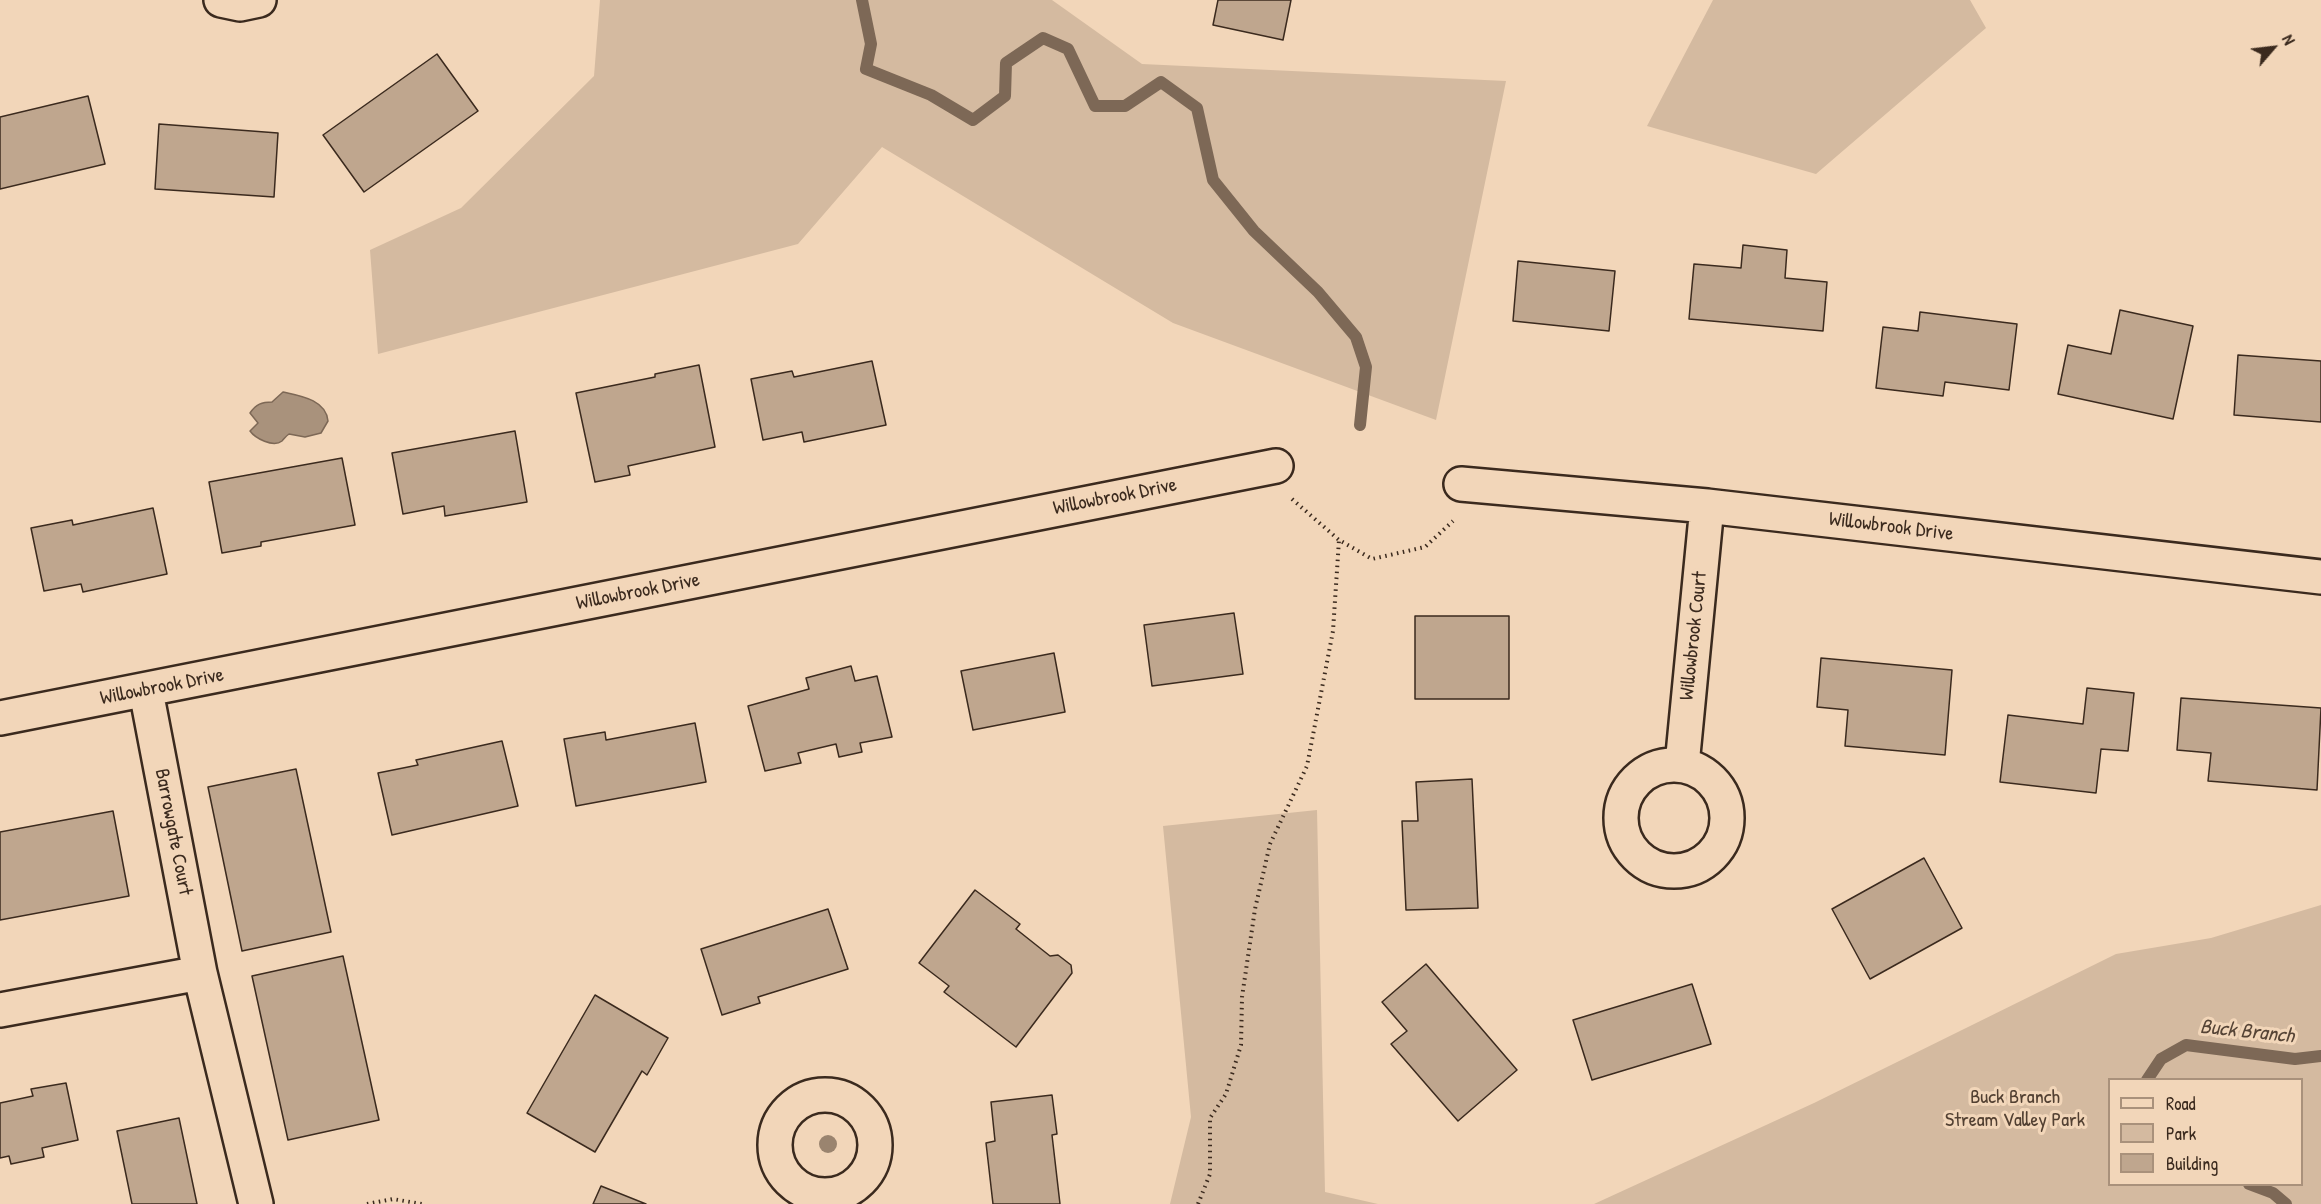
<!DOCTYPE html>
<html>
<head>
<meta charset="utf-8">
<style>
	body { margin:0 }
	#map { position:relative; width:2321px; height:1204px; overflow:hidden; background:#f2d6b9; font-family:"Patrick Hand",sans-serif }
	canvas { display:block }
	.legend { position:absolute; left:2108px; top:1078px; width:195px; height:108px; box-sizing:border-box; background:#f2d6b9; border:2px solid #a9917b; margin:0; padding:8px 10px; list-style:none; font-size:18px; color:#3b2a1e }
	.legend li { display:flex; align-items:center; gap:12px; height:30px }
	.legend b { width:30px; border:2px solid #a9917b }
	.north { position:absolute; left:2243px; top:18px; width:60px; height:60px; -webkit-text-stroke:4px #f2d6b9; paint-order:stroke; rotate:62deg; font-size:16px; font-weight:700; line-height:24px; text-align:center; color:#3b2a1e }
	.north::after { content:''; display:block; margin:auto; width:21px; height:27px; background:#3b2a1e; clip-path:polygon(50% 0,100% 100%,50% 72%,0 100%) }
</style>
</head>
<body>
<div id="map">
<canvas width="2321" height="1204"></canvas>
<ul class="legend">
<li><b style="height:8px;background:#f2d6b9"></b>Road</li>
<li><b style="height:16px;background:#d4baa0"></b>Park</li>
<li><b style="height:16px;background:#bfa68e"></b>Building</li>
</ul>
<div class="north">N</div>
</div>
<script>
const ctx = document.querySelector('canvas').getContext('2d');
ctx.lineJoin = 'round';
function paint(path, color) { ctx.fillStyle = color; ctx.fill(path, 'evenodd'); }
function trace(path, color, width, dash) { ctx.strokeStyle = color; ctx.lineWidth = width; ctx.lineCap = dash ? 'butt' : 'round'; ctx.setLineDash(dash || []); ctx.stroke(path); }
function write(font, color, halo, rows, align = 'center') {
  ctx.font = font + ' "Patrick Hand",sans-serif'; ctx.lineWidth = 6; ctx.setLineDash([]); ctx.textBaseline = 'middle'; ctx.strokeStyle = halo; ctx.fillStyle = color; for (const [text, x, y, turn = 0] of rows) {
    ctx.save(); ctx.translate(x, y); ctx.rotate((+turn || 0) * Math.PI / 180); ctx.textAlign = isNaN(turn) ? turn : align; if (halo) ctx.strokeText(text, 0, 0); ctx.fillText(text, 0, 0); ctx.restore();
  }
}
paint(new Path2D(`
	M600,0H1052L1142,64L1506,81L1436,420L1173,323L882,147L798,244L378,354L370,250L461,208L594,76Z
	M1713,0H1970L1986,28L1816,174L1647,126Z
	M1317,810L1325,1192L1378,1204H1170L1191,1117L1163,826Z
	M2321,905V1204H1594L1814,1103L2116,954L2211,938ZM2110,1080H2302V1184H2110Z`), '#d4baa0');
const water = new Path2D(`
	M283,392C301,396 326,400 328,421L321,433L305,437L289,434C286,436 284,439 282,441C273,448 255,438 250,431L258,423L250,413C256,404 262,402 272,402Z`);
paint(water, '#a9927c');
trace(water, '#7d6856', 1.5);
trace(new Path2D(`
	M862,0L871,44L866,69L931,95L973,120L1005,96L1006,63L1043,38L1068,49L1095,106H1125L1161,82L1197,108L1213,180L1254,231L1318,292L1356,337L1366,367L1360,425
	M2147,1080L2161,1059L2186,1045L2295,1059L2321,1056
	M2249,1184L2273,1193L2286,1204`), '#7d6856', 12);
const building = new Path2D(`
	M1218,0H1291L1283,40L1213,25Z
	M437,54L478,111L364,192L323,135Z
	M88,96L105,164L0,189V117Z
	M159,124L278,133L274,197L155,189Z
	M1743,245L1787,250L1785,278L1827,282L1823,331L1689,319L1694,264L1741,268Z
	M1518,261L1615,271L1609,331L1513,321Z
	M2120,310L2193,326L2173,419L2058,394L2068,345L2111,354Z
	M1920,312L2017,324L2009,390L1945,382L1943,396L1876,388L1883,327L1918,331Z
	M2238,355L2321,361V422L2234,415Z
	M872,361L886,425L804,442L802,432L763,440L751,379L792,371L794,377Z
	M699,365L715,447L628,466L630,475L595,482L576,393L655,377V374Z
	M515,431L527,502L445,516L444,506L403,514L392,453Z
	M342,458L355,525L261,542V546L222,553L209,482Z
	M153,508L167,574L83,592L81,584L44,591L31,528L72,520L73,525Z
	M1234,613L1243,674L1152,686L1144,625Z
	M1415,616H1509V699H1415Z
	M1054,653L1065,712L973,730L961,671Z
	M1821,658L1952,670L1945,755L1845,746L1848,710L1817,707Z
	M851,666L855,681L877,676L892,737L860,743L862,752L839,757L836,744L798,753L801,763L765,771L748,706L809,689L806,678Z
	M2087,688L2134,693L2128,751L2101,749L2096,793L2000,782L2008,715L2083,724Z
	M2181,698L2321,708L2317,790L2208,781L2211,753L2177,750Z
	M695,723L706,782L576,806L564,739L605,732L606,740Z
	M502,741L518,806L392,835L378,773L418,765L416,760Z
	M296,769L331,932L242,951L208,787Z
	M1472,779L1478,908L1406,910L1402,821H1418L1416,782Z
	M113,811L129,896L0,920V832Z
	M1924,858L1962,928L1870,979L1832,909Z
	M975,890L1020,924L1016,929L1050,956L1058,955L1071,965L1072,973L1016,1047L944,992L949,986L919,963Z
	M828,909L848,969L758,997L760,1003L722,1015L701,949Z
	M343,956L379,1120L288,1140L252,976Z
	M1426,964L1517,1070L1458,1121L1391,1044L1407,1031L1382,1002Z
	M1692,984L1711,1044L1592,1080L1573,1020Z
	M595,995L668,1038L647,1075L642,1071L595,1152L527,1113Z
	M66,1083L78,1140L42,1148L44,1157L11,1164L9,1156L0,1158V1103L33,1096L31,1089Z
	M1052,1095L1057,1134L1052,1135L1060,1204H993L986,1143L995,1141L991,1102Z
	M179,1118L197,1204H132L117,1131Z
	M601,1186L646,1204H593Z`);
paint(building, '#bfa68e');
trace(building, '#3b2a1e', 1.5);
const minor = new Path2D(`
	M221,0L240,4L259,0
	M1461,484L1707,506L2321,577
	M146,691L200,973
	M0,718L1276,466
	M1621 818a53 53 0 1 1 106 0a53 53 0 1 1-106 0Z
	M1682,765L1707,506
	M0,1010L200,973L256,1204
	M775 1145a50 50 0 1 1 100 0a50 50 0 1 1-100 0Z`);
trace(minor, '#3b2a1e', 38);
trace(new Path2D(`
	M1292,499L1339,540L1372,559L1425,547L1453,521
	M367,1204L393,1199L422,1204
	M1198,1204L1210,1174V1118L1226,1094L1241,1045L1242,997L1255,909L1270,844L1307,766L1333,631L1339,540`), '#3b2a1e', 4, [1.5, 4.5]);
trace(minor, '#f2d6b9', 33);
ctx.fillStyle = '#9a846f';
for (const [x, y] of [
	[828,1144]
]) { ctx.beginPath(); ctx.arc(x, y, 9, 0, 2 * Math.PI); ctx.fill(); }
write('20px', '#3b2a1e', '#f2d6b9', [
	["Willowbrook Drive",1115,497,-11],
	["Willowbrook Drive",1891,527,7],
	["Willowbrook Drive",638,592,-11],
	["Willowbrook Court",1694,636,-84],
	["Willowbrook Drive",162,687,-11],
	["Barrowgate Court",173,832,79]
]);
write('20px', '#524032', '#f2d6b9', [
	["Buck Branch",2015,1098],
	["Stream Valley Park",2015,1121]
]);
write('italic 21px', '#564436', '#f2d6b9', [
	["Buck Branch",2247,1032,6]
]);
</script>
</body>
</html>
